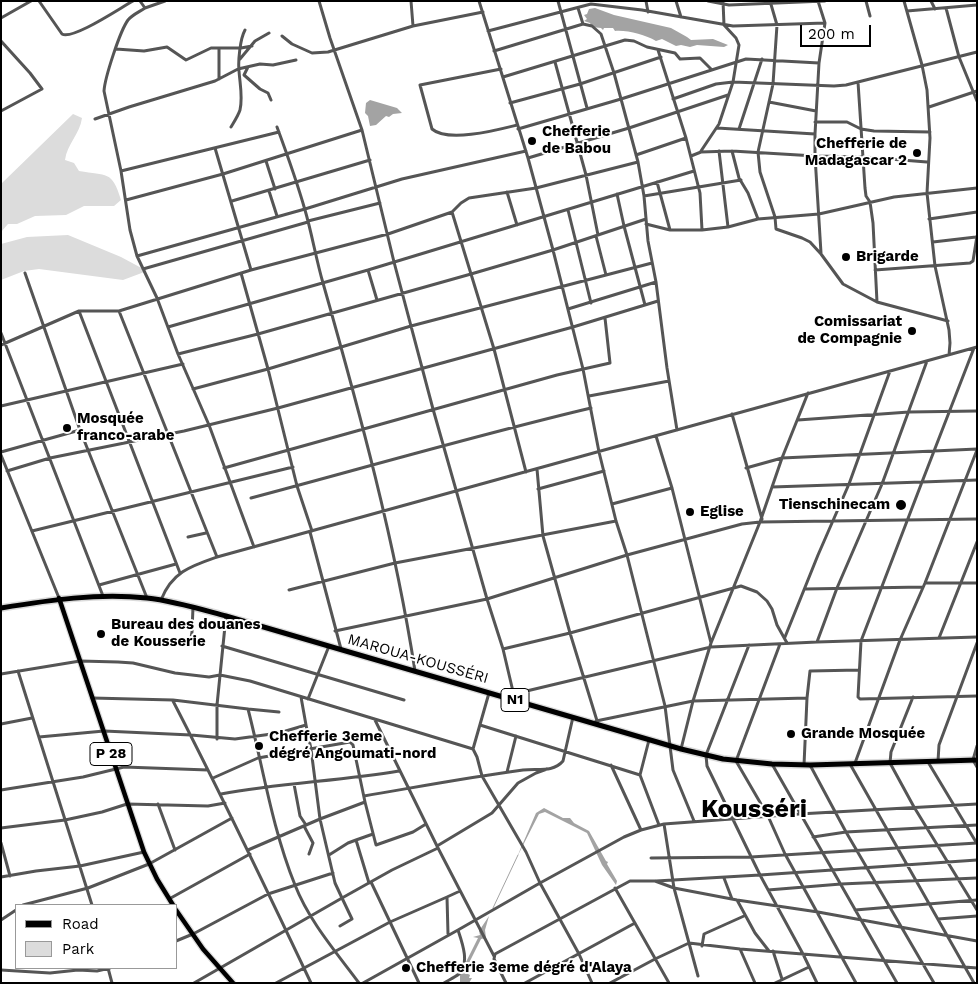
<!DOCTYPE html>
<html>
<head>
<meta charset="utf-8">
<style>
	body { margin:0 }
	#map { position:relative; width:978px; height:984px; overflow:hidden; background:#fff; font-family:"Work Sans",sans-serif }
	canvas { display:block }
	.frame { position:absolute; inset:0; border:2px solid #000; pointer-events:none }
	.legend { position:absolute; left:15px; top:904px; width:162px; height:65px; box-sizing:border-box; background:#fff; border:1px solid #999; margin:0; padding:6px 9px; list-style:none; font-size:15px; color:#000 }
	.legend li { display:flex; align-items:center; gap:10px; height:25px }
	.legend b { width:25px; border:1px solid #999 }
	.scale { position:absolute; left:800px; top:25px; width:71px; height:22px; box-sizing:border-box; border:2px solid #000; border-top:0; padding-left:6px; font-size:15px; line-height:18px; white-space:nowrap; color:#000; -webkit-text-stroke:4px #fff; paint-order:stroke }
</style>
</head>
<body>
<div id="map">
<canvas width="978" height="984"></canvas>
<div class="frame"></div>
<ul class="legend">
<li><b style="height:6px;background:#000"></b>Road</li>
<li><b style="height:14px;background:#dcdcdc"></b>Park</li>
</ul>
<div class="scale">200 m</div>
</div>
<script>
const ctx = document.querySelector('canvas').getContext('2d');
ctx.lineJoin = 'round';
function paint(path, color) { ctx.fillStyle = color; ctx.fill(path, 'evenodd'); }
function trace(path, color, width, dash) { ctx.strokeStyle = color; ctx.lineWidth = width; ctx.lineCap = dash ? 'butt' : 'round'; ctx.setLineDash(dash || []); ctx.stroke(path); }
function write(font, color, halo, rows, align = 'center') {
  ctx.font = font + ' "Work Sans",sans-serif'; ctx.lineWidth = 4; ctx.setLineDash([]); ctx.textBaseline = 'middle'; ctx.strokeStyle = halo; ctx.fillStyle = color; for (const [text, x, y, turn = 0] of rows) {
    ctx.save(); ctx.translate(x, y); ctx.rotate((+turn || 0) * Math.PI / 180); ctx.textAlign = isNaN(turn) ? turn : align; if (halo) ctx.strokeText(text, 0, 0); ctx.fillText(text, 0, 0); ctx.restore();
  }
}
paint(new Path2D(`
	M73,114L82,118C80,134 67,144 65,160L74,163L79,171C107,176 112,170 121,200L114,206H84L66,215L35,216L17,224H8L1,232V184Z
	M68,235L121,257L147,271L123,280L39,269L24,271L1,280V244L27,237Z`), '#dcdcdc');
paint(new Path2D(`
	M595,8L614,15L671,28L687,37L691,40L713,39L728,45L724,47L697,45L690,47L681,45L676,46L662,39L656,41C645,35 628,30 615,31L613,28H604L603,30L601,28L592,27L590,23L584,21L587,19L584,15L587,14L589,9Z
	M370,100L397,108L402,113L393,114L389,117L386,116L376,125L370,126L368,116L365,113L366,103Z
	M544,808L563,818H570L574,823L589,831L606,861L608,862L607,864L617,881L616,885L602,865L587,833L545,812L539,814L517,857L536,813Z
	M489,916L485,930L486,938L481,939L468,965L466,973L470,975L469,978H472L469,983H460V974L478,938L473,937L480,935L479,931Z`), '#a3a3a3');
trace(new Path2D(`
	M493,908L518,855`), '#a3a3a3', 1);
const major = new Path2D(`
	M59,598L144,852L157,879L173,905
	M176,910L203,949L233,983`);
const highway = new Path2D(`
	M1,608C50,600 97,593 147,598C174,601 200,609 226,616L681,749L723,759L772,764L810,765L977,760`);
trace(major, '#dbdbdb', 7);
trace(highway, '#dbdbdb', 8);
trace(new Path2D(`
	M39,1L62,34C73,40 120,8 133,1
	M140,1L145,8L165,1
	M319,1L330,38L362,130L394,262L433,409L487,599L503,649L515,700
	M411,1L413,26
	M479,1L528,158L553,250L583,369L599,452L616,521L627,555L665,706L673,770L694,821
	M558,1L587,108
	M646,1L648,12
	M676,1L681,17
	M708,1L729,5L825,1
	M770,1L777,25L773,84L758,152L760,172L775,217L776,229L802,238L810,242L821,254L843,284L877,302L873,223L870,202L866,196L865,188L858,82
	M818,1L825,23L819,63L815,134V156L821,253
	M866,1L870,16
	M904,1L922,65L927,90L930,138L927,193L935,266L949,330L950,343L949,355
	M931,1L935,9
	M145,8C139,12 132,15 128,20C120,31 105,77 104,91L121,171L130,230L137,256L157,298L178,354L209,425L254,547
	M578,8L583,24
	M946,8L959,57L977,101
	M907,11L977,5
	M1,18L31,1
	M488,31L591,4L642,10L733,26L825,23
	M282,36L292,44L312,53L328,52L413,26L483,12
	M1,41L30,73L42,89L1,111
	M116,49L144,51L167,47L186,60L211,48H241L252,46
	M494,51L583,24L592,26L601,34L614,73L638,162L644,196L648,241L656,282L667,368L677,430
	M240,59L255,41L269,33
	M555,62L586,175L598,235
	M248,67L244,75L260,89L268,93L271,100
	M501,69L420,85L432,129C448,143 497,130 517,125
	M503,77L625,40L634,41L647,47L675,53L680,59L700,58L712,70
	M219,79V48
	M673,99L716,84L733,82L834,86L846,85L977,52
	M769,102L816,111
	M510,103L580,84L661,57
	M929,107L977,91
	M95,119L129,107L215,81L238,69L260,64L273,65L296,60
	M815,122H847L861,129L874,131L930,132
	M231,127C234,122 238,116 240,110C243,97 240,85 239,71C238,61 240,39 245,30
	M277,127C287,154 297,182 305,210C312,234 316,259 323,283C359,410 395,541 415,671
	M717,128L815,134
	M518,129L621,99L746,59L819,63
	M739,129L762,59
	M215,148L251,270
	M701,151L719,124L733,82L739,45L736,38L724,25L723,1
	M732,151L739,178L748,193L758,219
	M636,155L686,138
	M691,156L701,152L732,151L815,156L864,157L927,162
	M528,158L629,128L728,95
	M266,161L275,189
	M121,171L279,132
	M657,182L670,230
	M269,191L277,216
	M507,192L517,225
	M617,194L624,226L645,305
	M644,196L741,180
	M126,200L223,174L362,130
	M232,201L370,160
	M568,210L591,303
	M452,212L461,203L469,198L536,188L638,162
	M929,219L977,212
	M308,221L380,203
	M646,224L670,230H702L700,193L686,138L658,50
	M728,227L758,219L819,214L894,197L977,188
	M702,230L728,227L719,151
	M596,236L606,275
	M933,242L976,237
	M137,256L305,209L402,179L526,151
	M143,269L308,222
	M368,270L377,300
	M875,270L970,263L973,261L977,236
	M25,273L80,430L147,598
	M241,273L268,369L297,486L312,531
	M877,302L948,321
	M568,309L656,282
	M79,311L180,573
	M119,311L217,557
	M168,327L368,270L694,171
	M1,333L103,596
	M1,345L79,311H119L251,270L388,234L452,212L471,274L258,334L178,354
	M193,389L268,369L411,326L652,263
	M589,396L669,381
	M1,406L183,364
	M732,414L762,519
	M798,420L909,412L977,411
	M656,436L672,488L711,643L693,701L681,749
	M1,452L80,430
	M1,455L59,598
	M224,468L557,375L610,363L605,318
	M746,468L782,458L977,449
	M537,469L543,536L570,633L598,724
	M7,471L50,458L184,431L278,408L573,327L658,301
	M526,472L494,349L471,274L553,250L646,219
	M977,480L922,482L861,641L858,697L860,699L977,696
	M772,487L922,482L974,348
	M538,489L604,471
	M251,498C364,468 477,435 591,408
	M612,504L672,488
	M32,531L293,467
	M310,532L341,649
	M188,537L206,533
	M925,583H977
	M99,585L176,564
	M805,589L923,587
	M289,590L395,563L616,521
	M161,600C172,572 191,566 217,557L977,347
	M335,631L487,599L627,555L742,524L760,522L977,519
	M785,637L818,555L849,484L890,371
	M939,638L977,542
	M817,642L837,588L882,484L927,361
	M711,643L760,522L782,458L808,393
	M190,644L192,632L193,607
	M780,644L736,761L768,816L785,854L856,983
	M749,645L706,755L707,766L760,875L803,954L817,983
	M222,646L404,700
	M503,649L570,633L741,586L757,592L767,601L772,609L777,625L787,643
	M18,671L92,905
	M1,674L80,661L118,662L133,663L175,673L209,677L220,675L250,681L473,749L477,757L482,776L526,852L540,883L624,837L641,830L664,824L799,814L977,804
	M514,694L711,647L817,642L977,637
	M301,697L306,725
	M913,697L891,752L890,763L914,807L977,910
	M92,698L173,700L248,709C263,767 272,828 295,885C309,921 336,952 359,983
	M308,699L329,646
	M173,701C221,794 266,888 311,983
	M248,709L279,712
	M375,720L437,846
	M596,721L693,701L807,698
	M1,724L32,718
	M480,725L640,775
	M39,737L104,731L191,735L235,739L279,733L306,725L311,749L320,819L335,883L342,898L194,983
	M217,739V705L226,616
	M649,740L640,775L659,825
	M977,746L973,760L977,767
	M473,749L489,693
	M938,761L939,745L977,643
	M928,762L976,842
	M855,763L900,640L925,583L977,450
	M772,764L897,983
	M850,764L974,983
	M611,765L641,830
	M804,765L807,698L810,671L859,670
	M810,765L846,832L934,983
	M507,772L516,736
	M213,778L258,758L350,742L353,745L365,802L320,819L248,850
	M294,784L300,816L306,825
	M1,790L83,777L124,767L208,770
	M221,794C280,783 340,781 399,771
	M364,796C417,787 470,777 523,770C537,768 553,773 563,761L573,717
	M365,802L376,845L413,832L426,824
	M158,804L175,850
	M664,824L674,888L698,976
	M304,826L313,843L309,854
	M1,828L65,820L102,812L127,804L208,806L225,803
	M813,837L846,832L977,825
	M356,840L373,834
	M1,843L10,876
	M438,848L494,956
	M329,855L348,843L356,840L369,883
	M651,858L751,857L977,843
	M1,877L36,871L80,866L144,852
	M724,878L732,899
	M656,881L760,875L977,860
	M371,882L419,983
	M615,888L669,983
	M768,890L841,884L977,878
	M447,897L460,891
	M169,899L250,854
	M737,900L755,933L769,951
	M23,905L88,888L149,864L232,818
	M855,910L977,900
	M938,919L977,916
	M1,920L16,910
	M340,926L352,919L342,898L392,870L438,848L437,846L492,813L518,783L536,773L547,769
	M458,930L540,883L579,954L592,983
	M176,941L193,934L268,894L333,873
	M702,946L704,934L744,916
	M740,949L755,983
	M773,951L782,979
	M108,968L112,983
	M1,970L50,973L78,970L97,971L110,968
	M276,983L390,922L447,897L448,934
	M363,983L458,930C462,942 470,963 459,974C455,977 449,980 444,983
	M506,983L494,959L495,954L630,881H655L674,888L737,900L818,912L977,941
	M525,983L635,923
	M610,983L655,959L689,943L740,949L977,968
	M775,983L809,967`), '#555', 3);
trace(major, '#000', 4.5);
trace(highway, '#000', 5);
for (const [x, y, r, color] of [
	[532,141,5,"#000"],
	[917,153,5,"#000"],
	[846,257,5,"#000"],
	[912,331,5,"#000"],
	[67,428,5,"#000"],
	[901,505,6,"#000"],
	[690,512,5,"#000"],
	[101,634,5,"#000"],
	[791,734,5,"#000"],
	[259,746,5,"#000"],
	[406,968,5,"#000"]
]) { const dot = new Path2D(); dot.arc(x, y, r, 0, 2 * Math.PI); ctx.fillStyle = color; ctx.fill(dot); trace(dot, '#fff', 2); }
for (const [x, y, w] of [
	[515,700,28],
	[111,754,42]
]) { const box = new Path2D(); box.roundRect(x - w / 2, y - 11.5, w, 23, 4); ctx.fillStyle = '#fff'; ctx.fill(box); trace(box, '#000', 1); }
write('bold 14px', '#000', null, [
	["N1",515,700],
	["P 28",111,754]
]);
write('bold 15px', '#000', '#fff', [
	["Chefferie",542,132],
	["de Babou",542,149],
	["Chefferie de",907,144,"right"],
	["Madagascar 2",907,161,"right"],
	["Brigarde",856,257],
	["Comissariat",902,322,"right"],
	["de Compagnie",902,339,"right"],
	["Mosquée",77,419],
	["franco-arabe",77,436],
	["Tienschinecam",890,505,"right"],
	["Eglise",700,512],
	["Bureau des douanes",111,625],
	["de Kousserie",111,642],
	["Grande Mosquée",801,734],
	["Chefferie 3eme",269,737],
	["dégré Angoumati-nord",269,754],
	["Chefferie 3eme dégré d'Alaya",416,968]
], 'left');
write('15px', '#000', '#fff', [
	["MAROUA-KOUSSÉRI",418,659,16]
]);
write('bold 25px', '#000', '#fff', [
	["Kousséri",754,810]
]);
</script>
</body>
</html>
